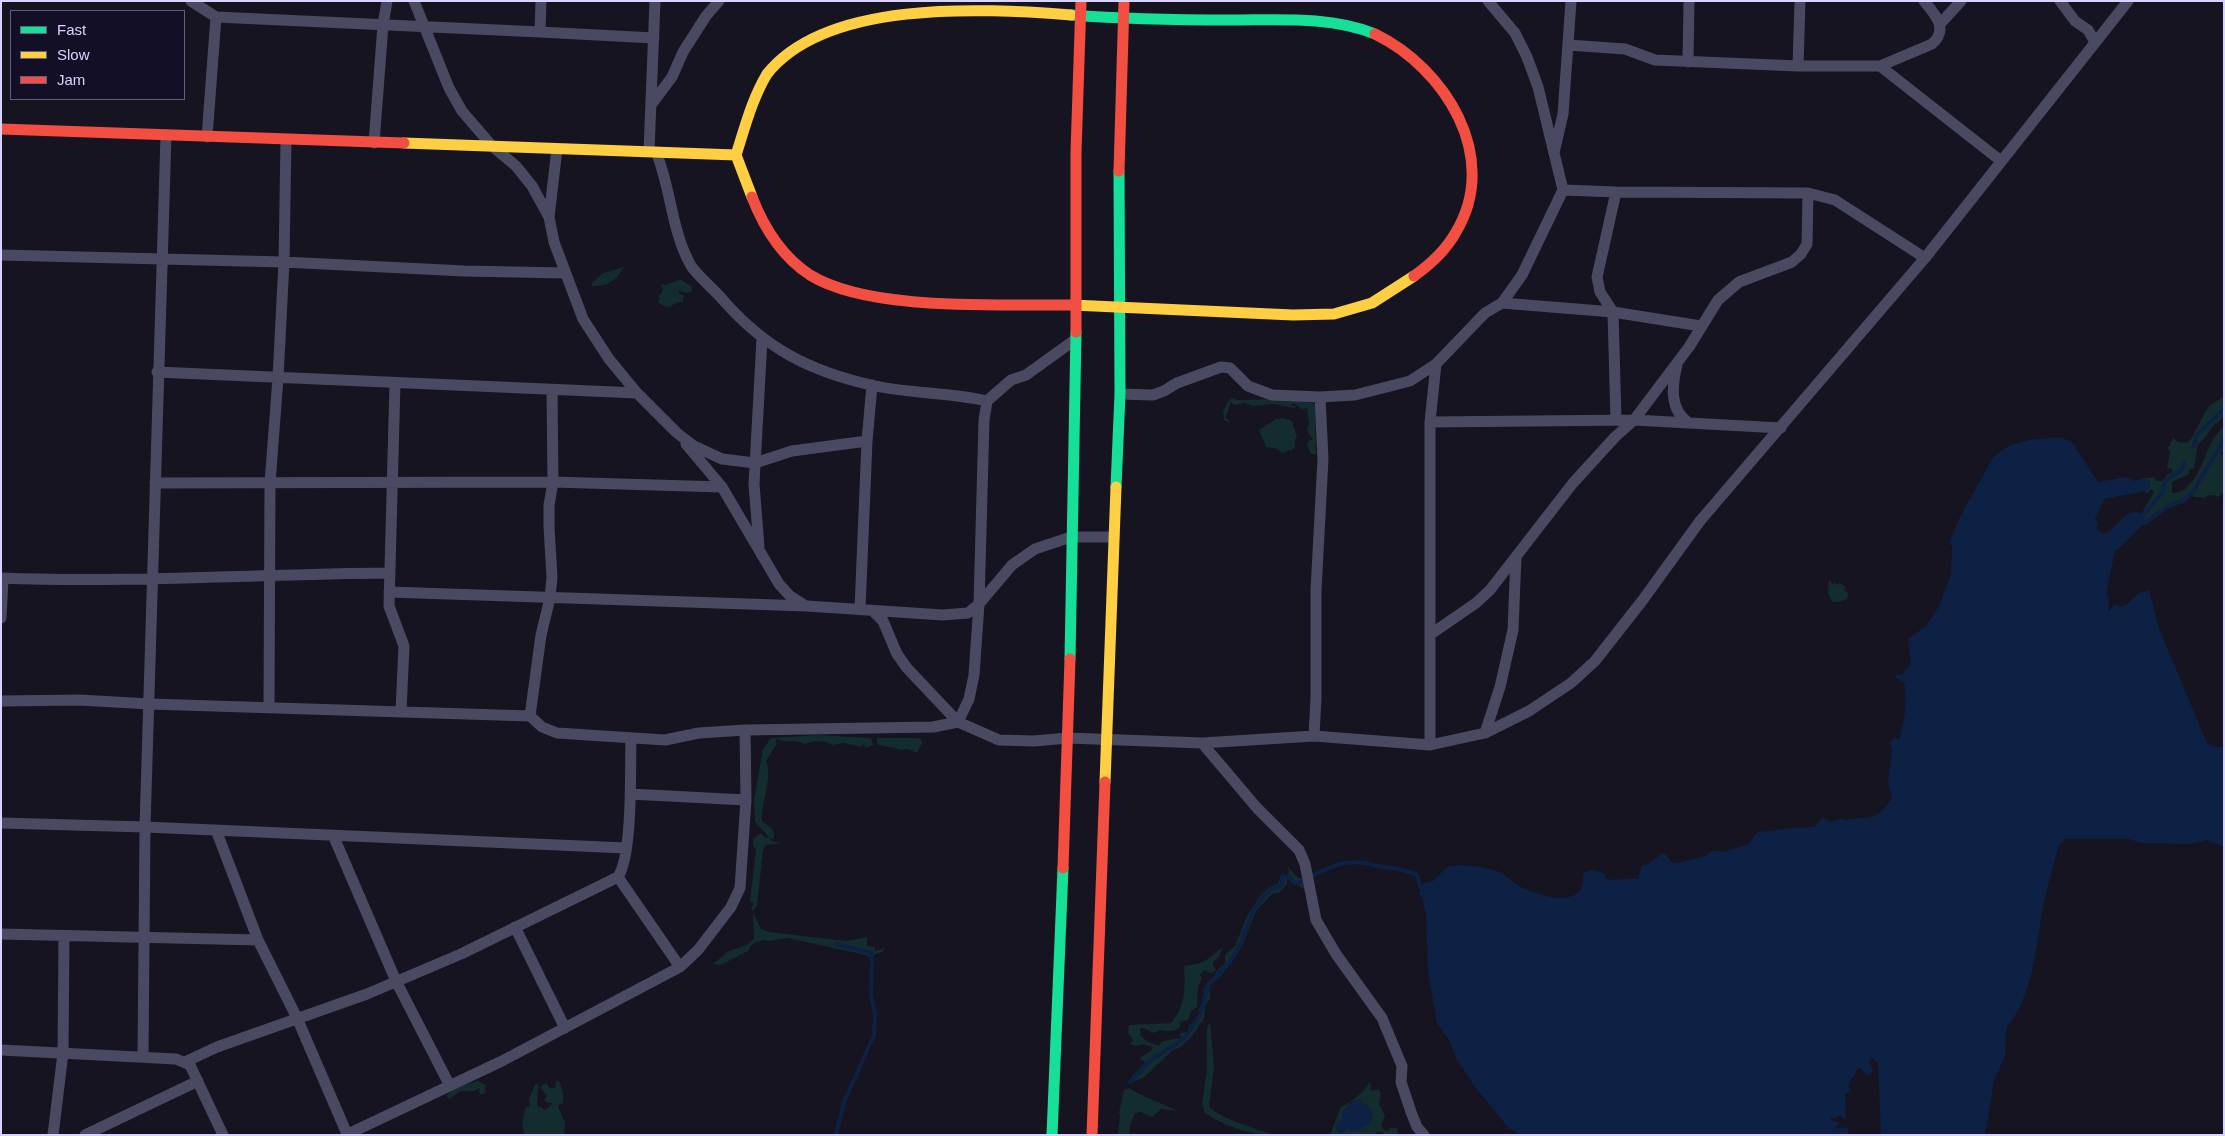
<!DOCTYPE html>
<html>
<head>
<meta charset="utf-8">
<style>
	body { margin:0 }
	#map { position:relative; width:2225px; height:1136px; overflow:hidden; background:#161421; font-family:Arial,sans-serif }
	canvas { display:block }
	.frame { position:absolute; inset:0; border:2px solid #d9d4ff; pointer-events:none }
	.legend { position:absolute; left:10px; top:10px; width:175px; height:90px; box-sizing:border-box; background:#130f26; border:1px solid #625e7d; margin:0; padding:6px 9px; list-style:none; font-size:15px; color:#d9d4ff }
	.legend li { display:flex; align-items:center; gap:10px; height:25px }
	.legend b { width:25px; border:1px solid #625e7d }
</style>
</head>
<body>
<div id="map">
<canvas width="2225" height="1136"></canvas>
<div class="frame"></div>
<ul class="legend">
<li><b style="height:6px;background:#16e098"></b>Fast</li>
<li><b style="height:6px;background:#ffcf43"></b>Slow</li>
<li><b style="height:6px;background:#f24e42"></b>Jam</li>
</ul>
</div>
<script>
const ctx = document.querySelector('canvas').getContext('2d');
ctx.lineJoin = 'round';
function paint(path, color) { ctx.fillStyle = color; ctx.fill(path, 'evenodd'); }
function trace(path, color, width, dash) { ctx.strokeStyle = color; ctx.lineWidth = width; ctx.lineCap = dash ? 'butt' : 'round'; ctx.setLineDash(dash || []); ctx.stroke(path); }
paint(new Path2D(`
	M624,267C617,280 608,287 592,286V283L603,273Z
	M680,279L691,286L692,292L686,293L679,291L678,293L685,296L683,298V302H678L667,308V305L665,307L658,302L660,298L658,297L663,291L661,284L666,285Z
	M2224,396V416L2217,423H2215L2204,439L2198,444L2194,468L2189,470V474L2172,482V493C2202,493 2205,437 2224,427V449L2221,454L2224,456V492L2218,497L2214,495L2206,496L2204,500L2203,497H2194L2192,495C2179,507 2180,501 2168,507C2159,510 2152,518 2145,523L2142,513L2154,492L2151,489L2147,493L2144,492L2150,481L2144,478H2152L2153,476L2156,481H2164L2167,474H2172V469L2167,468L2170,452L2167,447L2171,446L2170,444L2173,438L2178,442L2187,443L2191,439L2208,407Z
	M1233,398L1238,400L1273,399L1313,403L1315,407L1316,454H1311L1307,445L1309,440H1313L1307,430L1309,424L1307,408L1302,409L1293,403L1291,406H1295V408L1273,404L1252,406L1245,403L1234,405L1231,402L1225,418L1229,420L1230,423L1224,420L1223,411L1229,400Z
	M1283,418L1292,421L1297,437L1295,439V447L1290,451L1288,449L1287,452L1281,453L1278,449L1266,447L1259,430L1276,419Z
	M1829,580L1833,584L1835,582L1836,585L1840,583L1846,587L1844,589L1848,594L1847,599L1839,602H1832L1828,593Z
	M818,735L871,738L873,745L866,748L863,744L861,747L844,743L832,745L826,742L814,741L805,744C795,738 785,745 776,738V745L766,761C773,776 761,803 762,821C768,826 777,829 773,839L770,838L771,841L782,843L766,845L763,850L757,905L753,912L761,929L769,932L846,941L867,937V946L875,947V951L884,948L883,952L875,954L873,960L866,955L788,938L769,941L763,940L752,944L748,951L721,965L713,964L729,951L746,945L754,939L753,911L751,908L754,903L750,902L756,849L753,846V839L761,833L765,838L769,837L755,822L754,800L761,760L763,749L771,738Z
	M877,738H917L921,739L922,743L917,753L908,749L900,750C892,746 884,747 877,744Z
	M1288,867L1297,877L1302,879L1305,890L1287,878V884L1279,893L1272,894L1256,911L1243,944L1237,955L1221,976L1209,986L1210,999L1206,1004L1203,1022L1200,1023C1196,1032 1184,1048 1173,1050L1143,1078L1132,1082V1076L1144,1064L1145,1062L1143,1060L1140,1061C1141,1054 1147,1055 1152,1050L1153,1047L1142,1044L1137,1046L1130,1044L1133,1041L1128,1032L1129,1025L1171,1023C1186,1006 1185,988 1184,966C1193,965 1201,964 1209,958C1214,955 1216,951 1222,948L1219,957L1213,962V966L1216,970L1211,973L1204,970L1200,975L1202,978L1198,987L1197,1007L1191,1011L1188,1020L1180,1022V1027C1174,1032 1167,1032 1160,1030L1154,1033L1143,1028L1140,1029L1141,1034H1139L1148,1042L1159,1046L1162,1041L1181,1038L1180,1033L1188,1032L1189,1026L1193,1023L1200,1013L1199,1009L1204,1001L1202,999L1204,994L1203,990C1208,981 1215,975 1220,967H1222L1225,962V955L1235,946L1247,916L1262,893L1278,883L1281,875L1287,876L1289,873Z
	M1210,1022L1214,1068L1209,1106C1217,1118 1258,1129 1273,1135C1250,1135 1225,1126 1205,1113L1202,1105L1207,1068V1028Z
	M478,1081L486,1085L485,1093L480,1095L479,1088L474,1091H461L449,1099L446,1095L458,1087Z
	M556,1081L560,1082C561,1090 566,1096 562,1105L560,1103L558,1107L565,1123L564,1135H525C520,1125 523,1117 526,1107H530L529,1099L535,1085L538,1084C539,1088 537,1101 537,1106L546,1110L553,1103H548L544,1100L547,1096L540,1087L546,1083L550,1088H555Z
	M1370,1081L1371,1091L1378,1089L1381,1093L1379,1104L1385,1116L1381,1126L1384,1130L1389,1131L1390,1128H1397L1398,1135H1384L1383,1132H1377L1373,1135H1330L1341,1107C1351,1102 1365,1092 1370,1081ZM1353,1101L1368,1106L1372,1112L1351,1131L1350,1127L1340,1134L1335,1126L1342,1120C1342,1113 1347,1104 1353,1101Z
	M1129,1088C1143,1097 1162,1103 1177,1111L1161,1109L1152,1117L1141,1112L1135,1113L1130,1125L1129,1135H1118L1120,1116L1119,1113L1124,1090Z`), '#132c2d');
paint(new Path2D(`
	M2063,438L2072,442L2098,482L2126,477L2134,481L2144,478L2150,481V487L2146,491L2104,499L2095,519L2098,523L2097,529L2103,534C2121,528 2121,506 2144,514L2145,523C2134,533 2126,543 2115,551L2106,594L2109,597L2108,611L2116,604L2121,607L2126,605L2139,593L2149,590L2159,629L2207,743L2214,747H2224V847L2208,840L2188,844L2141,843L2129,839H2065L2058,847C2053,867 2047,887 2043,907C2036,947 2033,997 2006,1028L2005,1056L1994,1080L1985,1135H1881L1878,1063L1871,1057L1869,1063L1873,1071L1869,1076L1865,1074L1861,1068H1858L1848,1086L1851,1091L1845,1094L1846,1118L1843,1119L1840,1115L1834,1119L1831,1117L1830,1120L1839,1123L1835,1129L1846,1127L1849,1130L1847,1135H1808L1806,1133V1135H1519L1507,1126L1475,1087L1456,1058L1449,1040L1437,1023L1428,972L1426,913L1422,897L1418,894L1424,883L1433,881L1447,867C1462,863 1482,866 1497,871C1506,875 1511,881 1519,886C1532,893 1570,907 1581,889C1583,885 1583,879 1583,874C1590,869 1598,869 1605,875L1606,879C1614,881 1628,878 1638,879L1642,865L1648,864L1663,853L1667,855L1672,863H1677L1706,856L1709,852L1717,850L1723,852L1749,844L1757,832C1768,831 1779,830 1791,828C1800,827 1805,829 1816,826L1822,817L1831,822L1842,818L1844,820C1871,815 1877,823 1892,797L1888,781L1892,750L1890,742L1895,737L1899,740C1904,720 1908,703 1904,682L1896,678V675H1902L1911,663L1908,639L1926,626L1939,606L1951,575L1952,546L1949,543L1959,519L1992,459C2012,438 2036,439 2063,438Z
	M1361,1098L1362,1104L1370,1107L1373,1114L1371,1122L1358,1131H1350V1127L1340,1134L1336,1130V1124L1342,1119C1341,1106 1352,1103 1361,1098Z`), '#0d2144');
trace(new Path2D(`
	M2194,446L2196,436L2224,409
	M2144,514L2163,492L2165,481L2182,470L2184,463
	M2145,523L2167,507L2183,501L2193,492L2224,440
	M836,944L872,953L871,995L875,1013L874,1035L844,1102L836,1135
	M1130,1082L1151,1060L1185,1038L1201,1013L1208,985L1230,962L1241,943L1253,910L1270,889L1282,885L1283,876L1289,877L1295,883H1299C1320,872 1339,859 1364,863C1371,864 1377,866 1383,867C1396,869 1405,869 1417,875L1421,888`), '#0d2144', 4);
trace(new Path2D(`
	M191,1L216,17L540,32L541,1
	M414,1L449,88L462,111L492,146L516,166L532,186L549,217
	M2060,1L2075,21L2088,30L2095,42
	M1940,24L1961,1
	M540,32L654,38
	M1568,45L1625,49L1655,60L1798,66H1880L2001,161
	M1688,62L1689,1
	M1798,66L1800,1
	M1880,66L1932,44C1949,29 1935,14 1924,1
	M651,105L672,77L683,52L706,16L719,1
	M207,137L216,17
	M374,143L383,25L387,1
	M557,149L549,217L554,242L583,319L609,359L637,393L677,433L694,446L722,459L755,463L792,451L867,441
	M649,151L655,1
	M656,152C671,188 671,229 690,264C695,274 715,290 723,300C765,348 809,371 871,385C909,394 949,392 987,401
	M1554,153L1563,114L1571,1
	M1563,190L1616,192L1808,193L1835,200L1925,258
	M1,255L284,262L464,271L565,273
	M1502,303L1613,312L1701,326
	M1677,365C1672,385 1669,410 1689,423
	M157,372L637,393
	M395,383L389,606L404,646L401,711
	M1120,394L1153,395L1164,391L1177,383L1221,367L1230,368L1248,386L1272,395L1320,397L1355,395L1410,381L1436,364L1485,313L1502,303L1522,275L1563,190L1538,87L1527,57L1515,33L1488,1
	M1616,420L1613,312L1600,292L1597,277L1616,192
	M1430,422L1634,420L1781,428
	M686,444L722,487L779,584L790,596L804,605
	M155,483L553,482L722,487
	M759,547L754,484L762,339
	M1,578C131,583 260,574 389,573
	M389,592L807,606L943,615L968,613L979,604L1012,565L1035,549L1071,537H1114
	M860,609L867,441L872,385
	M872,610L883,621L897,654L907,668L958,722L969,699L974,675L979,604L984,420L987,401L1011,380L1026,375L1076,339
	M1,618L3,579
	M1431,634L1476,603L1490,590L1573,483L1615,437L1634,420L1689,347L1718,300L1739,282L1792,262L1801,254L1807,244L1808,193
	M1,701L79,700L150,704L530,716L542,727L557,733L665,740L699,733L745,730L933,727L958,722L999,740L1034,741L1068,738L1202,743L1314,736L1430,745L1485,733L1529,711L1571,683L1595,661L1642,601L1700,521L1925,258L2128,1
	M269,707L270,483L278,378L284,262L286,140
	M530,716L541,635L550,598L552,577L549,527V505L553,482L552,390
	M1485,733L1500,687L1513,630L1516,557
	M1314,736L1316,698V590L1323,459L1320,397
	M1202,743L1257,808L1299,850L1305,864L1316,920L1336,954L1382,1018L1402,1066L1401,1082L1411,1112L1417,1127L1424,1135
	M1430,745V422L1436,364
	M630,794L746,800
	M1,823L145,827L626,848
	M216,830L258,940
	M333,835L396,981L449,1084
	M618,877L680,967
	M515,927L565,1028
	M1,934L258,940L297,1018L347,1134
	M1,1050L176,1059L190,1065L223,1135
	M143,1057L145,827L166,135
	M185,1062L217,1047L367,994L461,954L618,877C633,854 630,769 631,739
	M53,1135L63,1053L64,936
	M85,1135L198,1081
	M346,1135L502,1061L680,967L698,950L731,907L740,888L746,800L745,730`), '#4a4962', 11);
trace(new Path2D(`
	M1071,15C1124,19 1178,20 1231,20C1279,20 1331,16 1375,34
	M1116,487L1120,394L1119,171
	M1070,659L1076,332
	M1052,1135L1063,868`), '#16e098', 11);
trace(new Path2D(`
	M404,143L736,155L752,197
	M736,155C745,127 752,99 767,74C826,0 978,8 1071,15
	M1072,305L1293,315L1334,314L1372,303L1414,276
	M1105,782L1116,487`), '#ffcf43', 11);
trace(new Path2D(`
	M1375,34C1445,68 1501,157 1456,232C1446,250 1431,264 1414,276
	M1,129L404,143
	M1119,171L1124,1
	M752,197C764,228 781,256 810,275C870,312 1001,304 1072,305
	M1076,332V152L1081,1
	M1063,868L1070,659
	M1092,1135L1105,782`), '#f24e42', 11);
</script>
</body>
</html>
